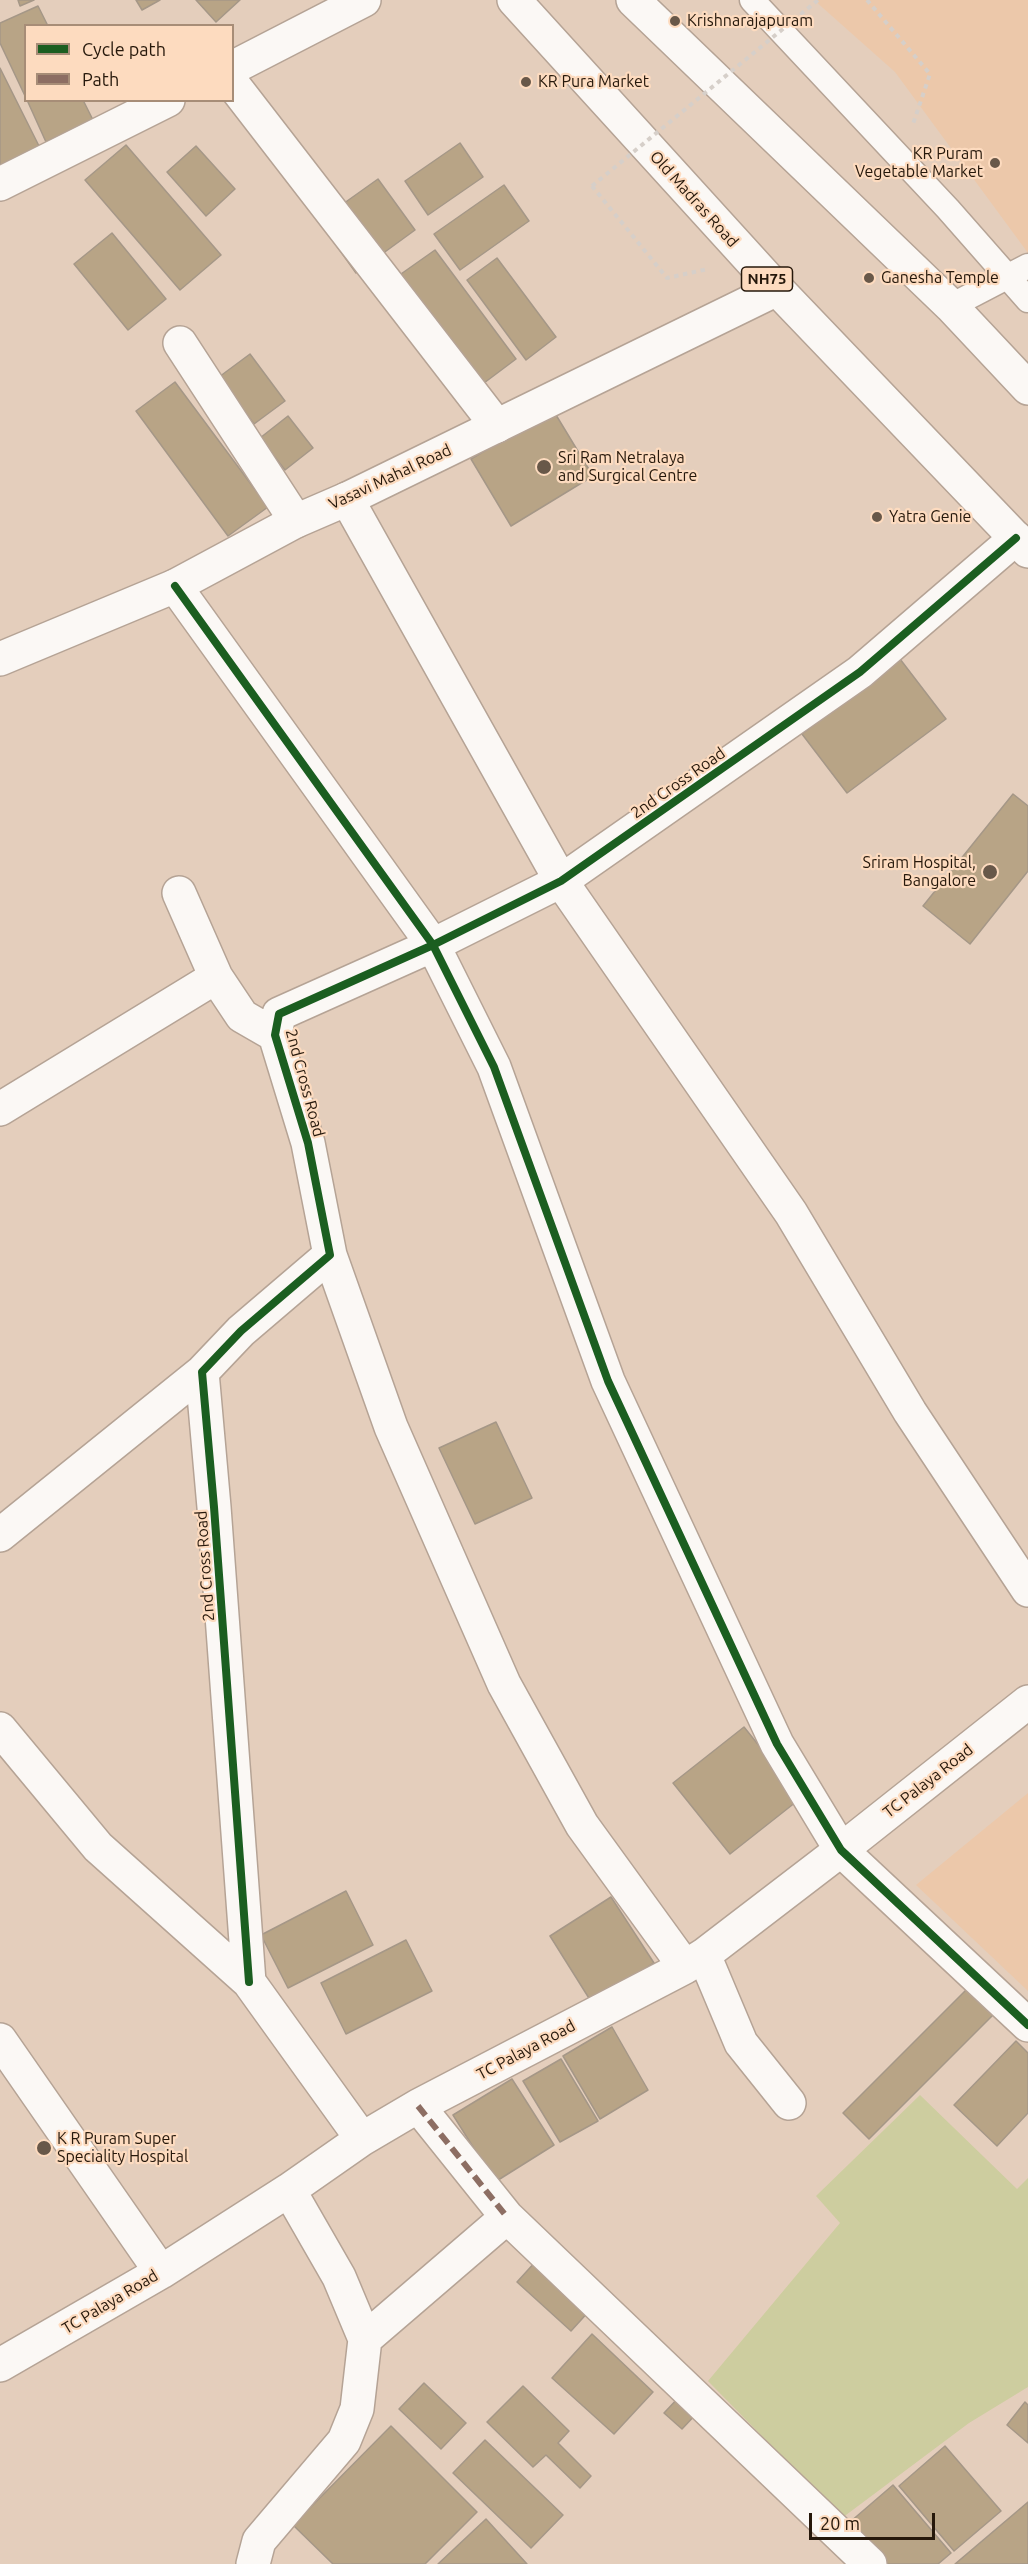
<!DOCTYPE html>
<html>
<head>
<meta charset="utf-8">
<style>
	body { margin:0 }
	#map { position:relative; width:1028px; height:2564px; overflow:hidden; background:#e4cebc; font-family:Ubuntu,sans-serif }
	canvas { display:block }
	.legend { position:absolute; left:24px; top:24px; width:210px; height:78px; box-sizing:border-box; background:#fddbbf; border:2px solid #a78d77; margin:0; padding:8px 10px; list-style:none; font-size:18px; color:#26180b }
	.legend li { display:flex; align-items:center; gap:12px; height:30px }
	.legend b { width:30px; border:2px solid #a78d77 }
	.scale { position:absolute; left:809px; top:2513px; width:126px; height:27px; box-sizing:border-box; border:3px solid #26180b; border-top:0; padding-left:8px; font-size:18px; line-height:21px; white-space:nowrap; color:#26180b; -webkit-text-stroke:4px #fddbbf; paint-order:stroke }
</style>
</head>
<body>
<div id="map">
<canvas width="1028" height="2564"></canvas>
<ul class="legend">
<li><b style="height:8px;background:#1b5e20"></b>Cycle path</li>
<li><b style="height:8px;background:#8d6e63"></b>Path</li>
</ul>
<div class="scale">20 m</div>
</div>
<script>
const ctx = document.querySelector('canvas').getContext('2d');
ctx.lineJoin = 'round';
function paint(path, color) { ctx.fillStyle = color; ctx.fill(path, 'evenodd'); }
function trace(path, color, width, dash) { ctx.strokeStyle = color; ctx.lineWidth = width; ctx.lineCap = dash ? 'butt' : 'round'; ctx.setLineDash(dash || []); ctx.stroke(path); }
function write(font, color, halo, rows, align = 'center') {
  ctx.font = font + ' Ubuntu,sans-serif'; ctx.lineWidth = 4.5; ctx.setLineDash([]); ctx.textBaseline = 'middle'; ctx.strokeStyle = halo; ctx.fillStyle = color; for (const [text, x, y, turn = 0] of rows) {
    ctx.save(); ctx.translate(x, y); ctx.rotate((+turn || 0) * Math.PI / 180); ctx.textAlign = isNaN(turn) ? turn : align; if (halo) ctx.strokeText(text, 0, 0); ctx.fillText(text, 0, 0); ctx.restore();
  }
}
paint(new Path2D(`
	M814,0H1028V253L895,72Z
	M1028,1793V1991L916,1885Z`), '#ecc8aa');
paint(new Path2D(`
	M920,2095L1017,2189L1028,2178V2387L969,2423L842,2518L708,2381L840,2223L816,2196Z`), '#cdcd9f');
const building = new Path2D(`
	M18,0H34L20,6Z
	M136,0H160L142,10Z
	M196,0H240L216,22Z
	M38,6L48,26H26V98L0,43V23Z
	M0,68L39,146L0,166Z
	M27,100H83L93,120L46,142Z
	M460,143L483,177L428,215L405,181Z
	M126,145L221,255L180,290L85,180Z
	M196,146L235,189L206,216L167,172Z
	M378,179L415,230L356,273L319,221Z
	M504,185L529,221L460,270L434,234Z
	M112,233L166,299L128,330L74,264Z
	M435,250L516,359L472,392L391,281Z
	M497,258L556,337L526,360L467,280Z
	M250,354L285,401L254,424L219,377Z
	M175,382L268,507L228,536L136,411Z
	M553,410L593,476L511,526L471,459Z
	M288,416L313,448L285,470L260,438Z
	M900,659L946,719L847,793L802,734Z
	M1013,794L1028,806V871L970,944L923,906Z
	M496,1422L532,1498L475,1524L439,1448Z
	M744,1727L801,1798L730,1854L673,1783Z
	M346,1891L373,1945L288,1988L261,1935Z
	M611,1897L654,1963L592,2003L550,1936Z
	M406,1940L432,1991L346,2034L321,1983Z
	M969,1987L995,2013L869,2139L843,2113Z
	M612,2027L648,2090L600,2119L563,2056Z
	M1016,2041L1028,2053V2113L997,2146L954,2105Z
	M561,2059L598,2121L560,2142L523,2081Z
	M512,2079L554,2145L495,2182L453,2115Z
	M537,2260L591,2309L571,2331L517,2282Z
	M592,2334L653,2392L614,2434L552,2378Z
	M424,2383L466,2423L441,2449L399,2409Z
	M523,2386L569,2431L558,2443L591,2476L580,2488L546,2455L533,2467L487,2422Z
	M680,2396L698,2412L682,2429L664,2413Z
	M1025,2402L1028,2405V2443L1007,2425Z
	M391,2426L477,2512L425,2564H333L293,2525Z
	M485,2440L563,2515L531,2548L453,2473Z
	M945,2446L1001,2511L954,2551L899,2486Z
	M893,2485L951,2553L938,2564H885L850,2522Z
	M1028,2502V2564H955Z
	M486,2519L527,2564H438Z`);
paint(building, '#b8a486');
trace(building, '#a59787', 1.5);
const service = new Path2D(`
	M752,0L948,209L1028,300
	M951,306L1028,266`);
const minor = new Path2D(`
	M232,68L364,0
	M232,83L497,426
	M0,184L168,100
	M180,343L296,521
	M347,499L561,881L791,1213L910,1412L1028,1590
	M179,893L216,977L242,1016L275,1035
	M0,1109L216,977
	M330,1255L391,1427L504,1684L582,1825L685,1967
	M0,1535L202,1372
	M0,1729L98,1847L249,1982L362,2139
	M704,1955L741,2043L789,2103
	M249,1982L214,1507L202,1372L241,1331L330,1255L308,1143L275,1035L279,1014L433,945L561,881L860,672L1016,538
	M0,2040L161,2272
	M418,2106L507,2217L870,2564
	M365,2339L507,2217
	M0,2365L161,2272L289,2190L362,2139L418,2106L685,1967L704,1955L841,1850L777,1744L608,1381L494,1067L433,945L175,586
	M253,2564L259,2541L344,2441L357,2409L365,2339L339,2277L289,2190`);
const tertiary = new Path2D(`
	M0,659L175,586L296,521L347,499L777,289
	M1028,1702L841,1850L1028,2025`);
const trunk = new Path2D(`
	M514,0L777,289L1028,551
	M633,0L951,306L1028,388`);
trace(service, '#b5a395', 27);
trace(minor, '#b5a395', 36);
trace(tertiary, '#b5a395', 36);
trace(trunk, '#b5a395', 36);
trace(new Path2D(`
	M867,0L930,74L913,124
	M592,186L667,278L708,269`), '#d6cfc9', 4, [4.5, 4.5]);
trace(service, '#fbf8f5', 24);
trace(minor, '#fbf8f5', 33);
trace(tertiary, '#fbf8f5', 33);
trace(trunk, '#fbf8f5', 33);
trace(new Path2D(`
	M592,186L818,0`), '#d6cfc9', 4, [4.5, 4.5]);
trace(new Path2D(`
	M418,2106L507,2217`), '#8d6e63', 6, [12, 6]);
trace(new Path2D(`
	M175,586L433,945L494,1067L608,1381L777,1744L841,1850L1028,2025
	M249,1982L214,1507L202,1372L241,1331L330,1255L308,1143L275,1035L279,1014L433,945L561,881L860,672L1016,538`), '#1b5e20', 8);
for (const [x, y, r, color] of [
	[675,21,6,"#685849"],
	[526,82,6,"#685849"],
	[995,163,6,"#685849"],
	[869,278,6,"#685849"],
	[544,467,8,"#685849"],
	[877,517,6,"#685849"],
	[990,872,8,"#685849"],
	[44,2148,8,"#685849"]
]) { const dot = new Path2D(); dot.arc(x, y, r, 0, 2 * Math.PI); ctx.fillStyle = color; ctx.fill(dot); trace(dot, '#fddbbf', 2); }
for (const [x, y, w] of [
	[767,279,51]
]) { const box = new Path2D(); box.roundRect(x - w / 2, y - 12, w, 24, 4.5); ctx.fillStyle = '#fddbbf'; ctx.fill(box); trace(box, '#26180b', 1.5); }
write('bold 15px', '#26180b', null, [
	["NH75",767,279]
]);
write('16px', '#26180b', '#fddbbf', [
	["Krishnarajapuram",687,21],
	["KR Pura Market",538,82],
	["KR Puram",983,154,"right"],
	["Vegetable Market",983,172,"right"],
	["Ganesha Temple",881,278],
	["Sri Ram Netralaya",558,458],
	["and Surgical Centre",558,476],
	["Yatra Genie",889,517],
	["Sriram Hospital,",976,863,"right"],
	["Bangalore",976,881,"right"],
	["K R Puram Super",57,2139],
	["Speciality Hospital",57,2157]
], 'left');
write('16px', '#26180b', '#fddbbf', [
	["Old Madras Road",694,199,48],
	["Vasavi Mahal Road",390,477,-25],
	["2nd Cross Road",678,783,-35],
	["2nd Cross Road",305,1083,75],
	["2nd Cross Road",205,1566,-94],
	["TC Palaya Road",928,1781,-38],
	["TC Palaya Road",526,2050,-28],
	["TC Palaya Road",110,2302,-31]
]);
</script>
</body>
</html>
